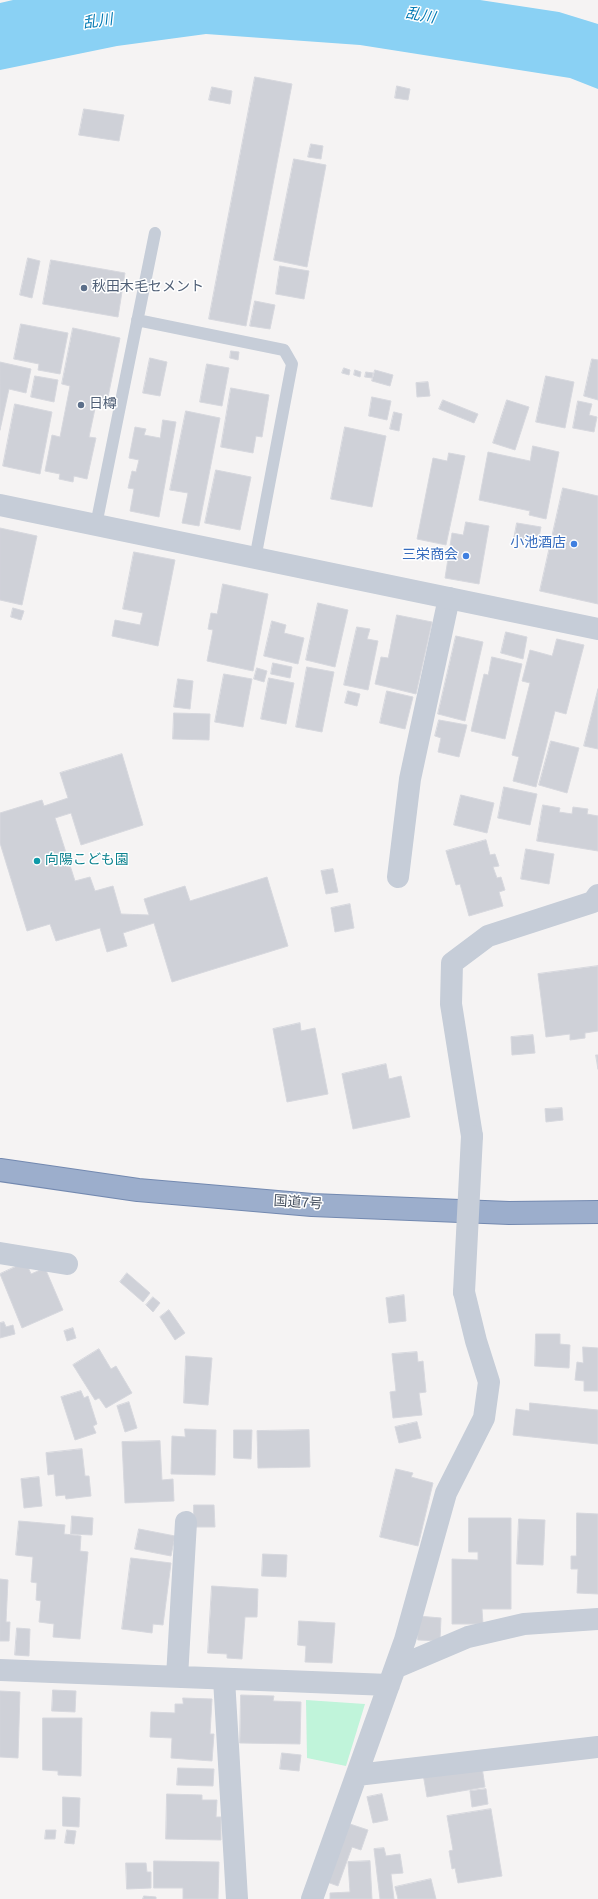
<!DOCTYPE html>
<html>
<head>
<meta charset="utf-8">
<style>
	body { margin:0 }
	canvas { display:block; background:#f5f3f3 }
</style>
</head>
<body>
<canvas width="598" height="1899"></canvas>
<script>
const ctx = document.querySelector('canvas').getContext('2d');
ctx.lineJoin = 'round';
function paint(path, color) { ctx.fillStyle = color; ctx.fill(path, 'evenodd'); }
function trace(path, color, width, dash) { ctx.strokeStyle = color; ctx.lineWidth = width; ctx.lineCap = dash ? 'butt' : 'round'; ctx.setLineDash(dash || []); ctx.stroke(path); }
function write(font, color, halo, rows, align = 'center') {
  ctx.font = font + ' Overpass,"Noto Sans JP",sans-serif'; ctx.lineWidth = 3; ctx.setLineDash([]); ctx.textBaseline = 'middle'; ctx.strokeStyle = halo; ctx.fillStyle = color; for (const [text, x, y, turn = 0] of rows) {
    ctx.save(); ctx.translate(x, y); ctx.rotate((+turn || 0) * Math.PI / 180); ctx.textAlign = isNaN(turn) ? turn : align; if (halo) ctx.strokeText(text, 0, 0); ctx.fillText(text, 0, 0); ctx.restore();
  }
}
paint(new Path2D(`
	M306,1700L365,1704L346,1766L307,1758Z`), '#c0f4da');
paint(new Path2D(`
	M13,0H480L559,12L598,24V89L570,78L360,45L206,34L117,46L0,70V3Z`), '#8ad1f4');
const building = new Path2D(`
	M255,77L292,84L246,326L209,319Z
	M397,86L410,89L408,100L395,98Z
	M212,87L232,91L230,104L209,100Z
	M84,109L124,115L119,141L79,135Z
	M311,144L323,146L321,159L308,157Z
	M294,159L326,165L307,267L274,260Z
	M28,258L40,261L32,298L20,295Z
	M51,260L125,273L118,317L43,304Z
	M280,266L309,271L304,299L276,294Z
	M255,301L275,305L270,329L250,326Z
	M21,324L68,333L60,374L38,370L39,364L14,359Z
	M73,328L120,338L106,407L96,404L89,437L96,438L87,479L74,476L73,482L59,479L60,474L45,471L52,435L60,437L70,386L62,384Z
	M231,351L239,352L238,360L230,358Z
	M150,358L167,362L160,396L143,393Z
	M592,359L598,360V400L584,396Z
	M0,362L31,369L26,393L9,389L0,430Z
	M207,364L229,368L222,406L200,402Z
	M344,368L350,370L349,375L342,373Z
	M355,370L361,372L360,377L354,375Z
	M375,370L393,375L390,386L372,381Z
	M366,372L373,373L372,378L365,377Z
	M35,376L58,380L54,402L31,397Z
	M546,376L574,382L565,428L536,422Z
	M428,382L430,396L417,397L416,383Z
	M231,388L269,395L262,437L256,436L253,453L221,447Z
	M372,397L391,401L387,420L369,416Z
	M443,400L478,414L474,423L439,409Z
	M507,400L529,407L515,450L493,443Z
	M578,401L592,404L589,415L597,417L594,432L573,428Z
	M15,404L52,412L40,474L3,466Z
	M186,411L220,418L199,526L182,523L188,493L170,490Z
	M394,412L402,414L399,431L390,429Z
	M163,420L176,422L159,517L130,511L134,489L128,488L132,471L136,472L139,460L129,458L135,427L146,429L144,435L160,438Z
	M345,427L386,436L372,507L331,499Z
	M533,446L559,452L546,519L529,515L530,511L479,500L488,452L530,461Z
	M449,453L465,456L446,545L417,539L433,458L447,461Z
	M216,470L251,477L240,530L205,523Z
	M563,488L598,496V604L540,591Z
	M466,522L489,526L479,584L445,578L452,533L463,535Z
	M517,523L541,527L538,543L514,539Z
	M0,528L37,536L22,605L0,600Z
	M134,552L175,560L158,646L112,636L115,620L140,625L143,613L123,609Z
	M223,584L268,594L253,671L207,661L213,630L208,629L211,613L217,614Z
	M318,603L348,610L335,667L306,660Z
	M13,608L24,611L21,620L11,617Z
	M397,615L432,622L416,694L375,684L381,657L388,658Z
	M272,621L286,625L284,633L304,638L298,664L264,656Z
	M357,627L370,629L367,639L378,641L368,690L344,685Z
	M506,632L527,637L523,659L501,653Z
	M456,636L483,642L465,721L438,714Z
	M557,639L584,645L566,714L555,711L536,787L513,781L519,757L512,755L530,683L522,681L530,650L552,656Z
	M492,657L522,664L505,739L471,731L484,674L488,675Z
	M273,663L292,667L290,678L271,674Z
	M307,667L334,672L322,732L296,727Z
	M257,668L267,671L264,682L254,679Z
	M224,674L252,679L243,727L215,722Z
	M269,678L294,683L286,724L261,719Z
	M178,679L193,681L190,709L174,707Z
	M598,689V749L584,746Z
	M348,691L360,694L357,706L345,703Z
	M387,691L413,697L405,729L380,723Z
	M174,713L210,714L209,740L173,739Z
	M439,720L467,725L459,757L438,752L441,738L435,736Z
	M551,741L579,748L567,793L539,785Z
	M122,754L143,825L81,845L71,813L55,818L75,881L90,877L95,891L113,886L121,914L149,915L144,899L185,886L190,901L267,877L288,946L172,982L154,923L123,933L127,946L107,952L100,928L56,941L50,924L27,931L0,843V813L42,800L44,806L68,798L60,773Z
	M504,787L537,794L530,825L498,818Z
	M461,795L494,803L487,833L454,825Z
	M543,805L560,808L559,812L572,814L573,807L588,809L587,814L598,816V851L537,841Z
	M486,840L490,855L495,854L499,866L493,867L497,878L501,877L505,890L499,892L503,906L469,916L460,884L456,885L446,851Z
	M526,849L554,854L549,884L521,879Z
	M333,869L338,892L326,894L321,871Z
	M350,904L354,928L335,932L331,908Z
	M598,966V1031L585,1033V1038L570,1040V1034L546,1037L538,974Z
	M300,1023L301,1031L315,1028L328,1094L287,1102L273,1029Z
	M533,1035L535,1053L512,1055L511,1037Z
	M596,1055H598V1069Z
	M386,1064L389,1079L401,1076L410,1117L353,1129L342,1074Z
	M562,1108L563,1120L546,1122L545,1109Z
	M26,1262L31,1274L45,1268L63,1310L22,1328L0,1274Z
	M127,1273L150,1293L143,1302L120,1282Z
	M404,1295L406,1321L389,1323L386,1298Z
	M153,1297L160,1303L153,1312L146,1305Z
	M169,1310L185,1333L175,1340L160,1317Z
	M4,1322L6,1327L13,1325L15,1334L0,1338V1323Z
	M73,1328L76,1338L67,1341L64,1331Z
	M536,1334H560V1344L570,1345L569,1368L535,1366Z
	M583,1347L598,1348V1391H584V1381L575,1380L577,1362L583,1363Z
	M99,1349L111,1369L116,1366L132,1393L106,1408L99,1398L95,1400L73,1365Z
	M417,1352L418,1362L423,1361L426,1392L419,1393L422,1415L393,1418L390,1392L396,1391L392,1354Z
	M186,1356L212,1358L208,1405L184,1403Z
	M81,1391L84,1398L88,1396L97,1424L93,1426L96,1433L75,1440L61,1397Z
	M129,1402L137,1428L125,1432L117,1406Z
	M530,1403L598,1410V1444L513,1435L516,1409L529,1411Z
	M417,1422L421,1438L399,1443L395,1427Z
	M185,1429L216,1430L215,1475L171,1474L172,1436L185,1437Z
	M234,1430H252L251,1459L234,1458Z
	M309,1430L310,1467L258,1468L257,1431Z
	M160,1441L162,1480L173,1479L174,1501L125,1503L122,1442Z
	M82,1449L85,1476H89L91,1496L66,1499L65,1495L56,1496L54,1474L48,1475L46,1453Z
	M396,1469L413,1473L411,1477L433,1483L418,1546L380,1537Z
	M39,1477L42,1506L24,1508L21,1479Z
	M194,1505H214L215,1527H194Z
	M577,1513L598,1514V1594L577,1593L578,1569H571V1556H576Z
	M72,1516L93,1518L92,1535L71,1534Z
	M469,1518H511V1609H482L483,1624H452V1559L478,1560V1552H469Z
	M519,1519L545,1520L543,1565L517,1564Z
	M19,1521L65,1525L64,1534L81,1536L80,1551L88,1552L80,1639L53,1637L54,1624L39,1622L41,1601L36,1600L37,1583L31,1582L33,1557L16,1555Z
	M139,1529L175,1536L171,1556L135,1549Z
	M263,1554L287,1555L286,1577L262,1576Z
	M131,1558L171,1563L163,1625L153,1624L152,1633L122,1629Z
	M0,1579L8,1580L6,1622H10L9,1641H0Z
	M212,1586L258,1589L257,1617H245L242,1659L227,1658V1654L208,1653Z
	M418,1616L441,1618L440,1641L418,1640Z
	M299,1621L335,1623L332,1663L305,1662L306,1646L298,1645Z
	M17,1628L30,1629L29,1656L15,1655Z
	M53,1690L76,1691L75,1712L52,1711Z
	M0,1691L20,1692L18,1758L0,1757Z
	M241,1695L274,1696L273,1701L301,1702L300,1744L240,1743Z
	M183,1698L212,1699L210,1734H214L212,1761L171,1758L172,1738L150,1737L151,1712L175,1713V1704H183Z
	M43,1718H82L81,1776L58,1775V1771L43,1770Z
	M282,1753L301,1755L299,1771L280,1769Z
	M482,1767L485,1787L427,1797L423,1774Z
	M178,1768L214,1769L213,1786L177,1785Z
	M486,1789L488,1804L472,1807L470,1791Z
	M167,1794L202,1795V1800H217L216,1817H221V1840L166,1839Z
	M382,1794L388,1820L373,1823L367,1797Z
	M63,1797L80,1798L79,1827L63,1826Z
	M491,1809L502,1876L458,1883L455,1868L452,1869L449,1851L453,1850L447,1816Z
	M347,1823L368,1830L361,1850L352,1847L338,1886L327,1882Z
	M46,1830H56L55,1839H45Z
	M67,1830L76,1831L74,1844L65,1843Z
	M384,1848L386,1856L400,1854L403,1873L391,1874L394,1899H380L374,1849Z
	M154,1861L219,1862L218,1899H183V1888H154Z
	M370,1861L372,1899H330V1893L350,1892L348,1862Z
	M126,1863H146L147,1872H151V1888L127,1889Z
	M431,1879L436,1899H398L395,1887Z
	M144,1896L156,1897V1899H143Z`);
paint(building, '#cfd1d8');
trace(building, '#d7d8de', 1);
const trunk = new Path2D(`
	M0,1170L138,1190L312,1205L509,1213L598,1212`);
trace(trunk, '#7389b0', 24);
trace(new Path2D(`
	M137,320L284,350L292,364L255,559
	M96,525L155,233`), '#c6cdd8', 12);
trace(new Path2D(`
	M398,877L410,779L449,598
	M472,1136L451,1004L452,963L488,936L593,902L598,895
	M0,1253L67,1264
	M395,1668L468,1637L524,1624L598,1619
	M0,1670L389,1685
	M177,1677L186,1522
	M224,1679L237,1899
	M357,1775L598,1747
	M312,1899L405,1640L446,1493L484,1418L489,1382L476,1341L464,1292`), '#c6cdd8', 22);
trace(new Path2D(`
	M0,505L598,629`), '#c6cdd8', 22);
trace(trunk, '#9caecc', 22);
trace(new Path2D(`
	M464,1292L472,1136`), '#c6cdd8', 22);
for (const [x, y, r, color] of [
	[84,288,4,"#5c6f8a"],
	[81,405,4,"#5c6f8a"],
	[574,544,4,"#3f7fe0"],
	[466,556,4,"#3f7fe0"],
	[37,861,4,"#0f9aa8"]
]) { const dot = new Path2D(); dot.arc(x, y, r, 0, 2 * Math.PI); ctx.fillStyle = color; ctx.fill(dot); trace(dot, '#fff', 1.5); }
write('14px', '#4e5e75', '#fff', [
	["秋田木毛セメント",92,288],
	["日樽",89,405]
], 'left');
write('14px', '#366cbe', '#fff', [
	["小池酒店",566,544],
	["三栄商会",458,556]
], 'right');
write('14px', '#0d838f', '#fff', [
	["向陽こども園",45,861]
], 'left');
write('14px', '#495362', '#fff', [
	["国道7号",298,1204,4]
]);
write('italic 15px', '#027ab4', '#fff', [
	["乱川",420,17,10],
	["乱川",98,23,-8]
]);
</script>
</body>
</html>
